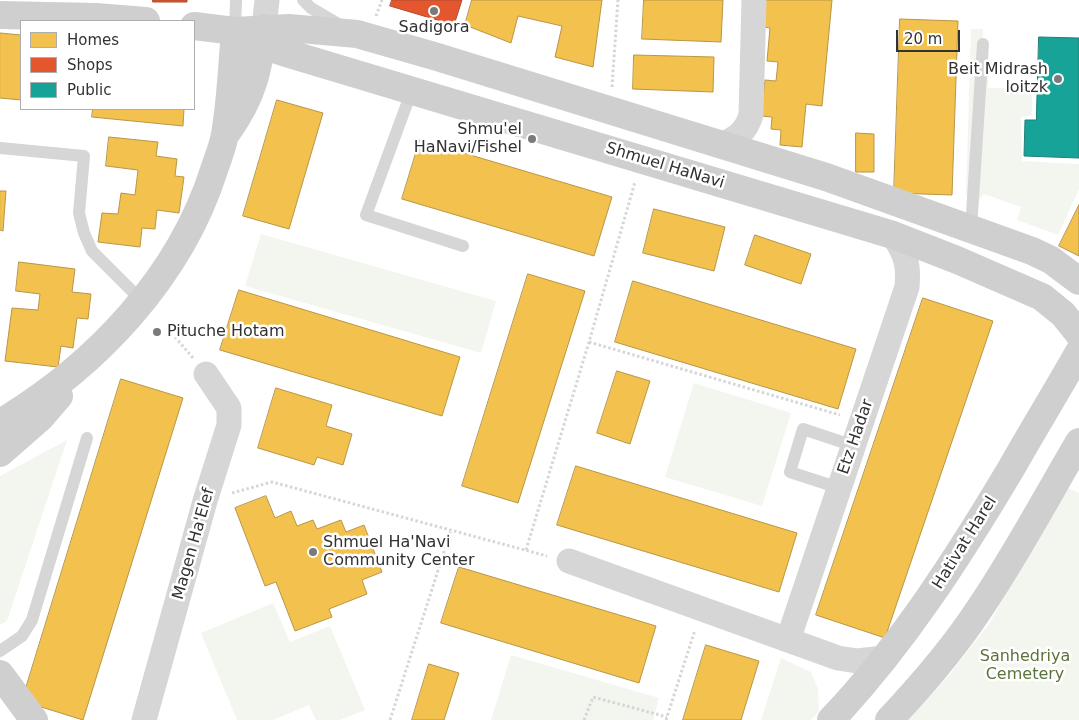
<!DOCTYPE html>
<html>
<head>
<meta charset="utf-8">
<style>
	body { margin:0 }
	#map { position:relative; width:1079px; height:720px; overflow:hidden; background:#fff; font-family:"DejaVu Sans",sans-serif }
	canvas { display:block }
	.legend { position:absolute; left:20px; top:20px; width:175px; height:90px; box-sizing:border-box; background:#fff; border:1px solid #adadad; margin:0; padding:6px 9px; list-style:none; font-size:15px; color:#323232 }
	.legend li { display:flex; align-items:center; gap:10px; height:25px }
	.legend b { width:25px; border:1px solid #adadad }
	.scale { position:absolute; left:896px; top:30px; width:64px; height:22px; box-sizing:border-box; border:2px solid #323232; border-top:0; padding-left:6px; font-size:15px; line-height:18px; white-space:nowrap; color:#323232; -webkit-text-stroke:4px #fff; paint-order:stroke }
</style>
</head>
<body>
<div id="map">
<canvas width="1079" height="720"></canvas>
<ul class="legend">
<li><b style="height:14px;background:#f2c14e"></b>Homes</li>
<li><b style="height:14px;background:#e4572e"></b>Shops</li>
<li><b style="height:14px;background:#17a398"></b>Public</li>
</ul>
<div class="scale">20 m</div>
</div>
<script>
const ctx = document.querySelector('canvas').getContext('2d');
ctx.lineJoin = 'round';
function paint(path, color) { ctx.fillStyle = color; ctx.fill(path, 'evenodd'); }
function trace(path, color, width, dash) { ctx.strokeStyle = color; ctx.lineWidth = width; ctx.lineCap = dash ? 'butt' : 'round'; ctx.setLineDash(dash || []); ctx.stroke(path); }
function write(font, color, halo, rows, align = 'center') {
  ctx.font = font + ' "DejaVu Sans",sans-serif'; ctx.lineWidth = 5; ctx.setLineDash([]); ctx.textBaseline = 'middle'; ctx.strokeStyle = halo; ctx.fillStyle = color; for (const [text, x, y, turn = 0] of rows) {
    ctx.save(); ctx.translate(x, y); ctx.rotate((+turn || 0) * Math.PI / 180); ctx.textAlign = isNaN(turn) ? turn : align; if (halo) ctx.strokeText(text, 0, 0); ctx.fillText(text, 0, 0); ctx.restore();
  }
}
paint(new Path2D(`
	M971,29H983L982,65L989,67L988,88L1032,89V115L1021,117L1022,161L1079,164V189L1058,235L1017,220L1021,207L984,194L978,201L966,195Z
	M261,234L496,301L481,353L245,286Z
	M694,383L791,413L762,506L665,477Z
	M67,440L7,621L0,625V476Z
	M1066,487L1079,493V720H908L950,674L989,624Z
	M273,603L290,642L330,626L365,710L340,720H316L309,705L273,720H237L201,633Z
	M511,655L659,698L653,720H491Z
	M781,658L811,672L818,689L819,711L811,720H761Z`), '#f3f6ee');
const homes = new Path2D(`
	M472,0H602L593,67L555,57L562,26L518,16L511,43L465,25Z
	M644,0H723L721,42L642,39Z
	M765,0H832L822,106L806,104L802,147L780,145L781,130L771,129L772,117L761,116L765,80L776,81L778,62L767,61L770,28L763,27Z
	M900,19L958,21L952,195L894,193Z
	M0,33L21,35V100L0,98Z
	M634,55L714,57L713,92L633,89Z
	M277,100L323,113L289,229L243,216Z
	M93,109H184L183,126L92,117Z
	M856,133L874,134V172H856Z
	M109,137L158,142L156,156L177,159L175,176L184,177L179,213L157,210L155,229L142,228L140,247L98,242L102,213L118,214L121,193L135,195L138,170L106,166Z
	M420,140L612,197L594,256L402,199Z
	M0,191H6L3,231L0,230Z
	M1079,205V256L1059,246Z
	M654,209L725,227L714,271L643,253Z
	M755,235L811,254L801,284L745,265Z
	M19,262L75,269L72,292L91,294L88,319L77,318L73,348L61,346L58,367L5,361L12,308L38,310L40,294L16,291Z
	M528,274L585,291L518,503L462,486Z
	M633,281L856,349L838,409L615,342Z
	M239,290L460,357L442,416L220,350Z
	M923,298L993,321L885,638L816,615Z
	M617,371L650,381L630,444L597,433Z
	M121,379L183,398L83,720L22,701Z
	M276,388L332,405L326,426L352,434L343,465L317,457L314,465L258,448Z
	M576,466L797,533L779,592L557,525Z
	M266,496L275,518L291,511L297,526L313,520L317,529L341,520L346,532L364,525L382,572L362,580L367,594L329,609L332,617L295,631L276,582L265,586L235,508Z
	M459,567L656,626L639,683L441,623Z
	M706,645L759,661L741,720H683Z
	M429,664L459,673L444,720H412Z`);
paint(homes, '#f2c14e');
trace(homes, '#b89646', 1);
const shops = new Path2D(`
	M153,0H187V2H153Z
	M392,0H462L454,25L390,6Z`);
paint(shops, '#e4572e');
trace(shops, '#af4c2f', 1);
const public = new Path2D(`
	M1039,37L1079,38V158L1024,156L1025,120H1036Z`);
paint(public, '#17a398');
trace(public, '#1f8179', 1);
trace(new Path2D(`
	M376,16L382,0
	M612,87L618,0
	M175,337L193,358
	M589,342L840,415
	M232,493L272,482L547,556
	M526,550L589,342L635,182
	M390,720L451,530
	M584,720L593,697L667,717
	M666,720L695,630`), '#d6d6d6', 3, [2.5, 2.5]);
trace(new Path2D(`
	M303,0L311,8L340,25
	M235,31L236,0
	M412,90L366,215L463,246
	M0,148L84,156L79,213L84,233L92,251L142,301
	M971,229L983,44
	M839,488L790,472L803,429L854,446
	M0,651L22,636L32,620L87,438`), '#d6d6d6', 12);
trace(new Path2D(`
	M264,28L267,0
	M724,144C739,136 746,131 751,115L754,0
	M569,561L838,658L857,661L884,658
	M788,640L907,287C909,264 906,255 893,235
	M144,720L205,501L229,425V408L206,374`), '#d6d6d6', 25);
trace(new Path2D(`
	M0,15L96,17L146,21
	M194,26L235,31L289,28L357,34L434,56L826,177L1032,251L1051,260L1079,281
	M236,32L262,45L283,52L893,235L957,260L1042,297L1063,314L1079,334
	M228,131C253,96 258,71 264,28
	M0,423C96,366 180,277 214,170C218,158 223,146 225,134C231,100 232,65 235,31
	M0,453L40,418L59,396
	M0,674L34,720
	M831,720C903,644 959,556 1012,467C1034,428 1057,391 1079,352
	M889,720C922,685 954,648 980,608C1016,555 1046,498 1079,442`), '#cfcfcf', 28);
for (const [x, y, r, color] of [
	[434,11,5,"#7a7a7a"],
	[1058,79,5,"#7a7a7a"],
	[532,139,5,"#7a7a7a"],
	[157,332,5,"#7a7a7a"],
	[313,552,5,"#7a7a7a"]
]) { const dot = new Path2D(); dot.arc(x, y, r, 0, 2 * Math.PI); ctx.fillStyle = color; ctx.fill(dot); trace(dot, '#fff', 2); }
write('16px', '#323232', '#fff', [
	["Sadigora",434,28,"center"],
	["Beit Midrash",1048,70],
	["loitzk",1048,88],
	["Shmu'el",522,130],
	["HaNavi/Fishel",522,148],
	["Pituche Hotam",167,332,"left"],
	["Shmuel Ha'Navi",323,543,"left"],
	["Community Center",323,561,"left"]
], 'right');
write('16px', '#323232', '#fff', [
	["Shmuel HaNavi",665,166,17],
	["Etz Hadar",856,437,-71],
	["Hativat Harel",965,543,-58],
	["Magen Ha'Elef",194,544,-74]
]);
write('16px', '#5b723b', '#fff', [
	["Sanhedriya",1025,657],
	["Cemetery",1025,675]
]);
</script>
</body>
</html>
